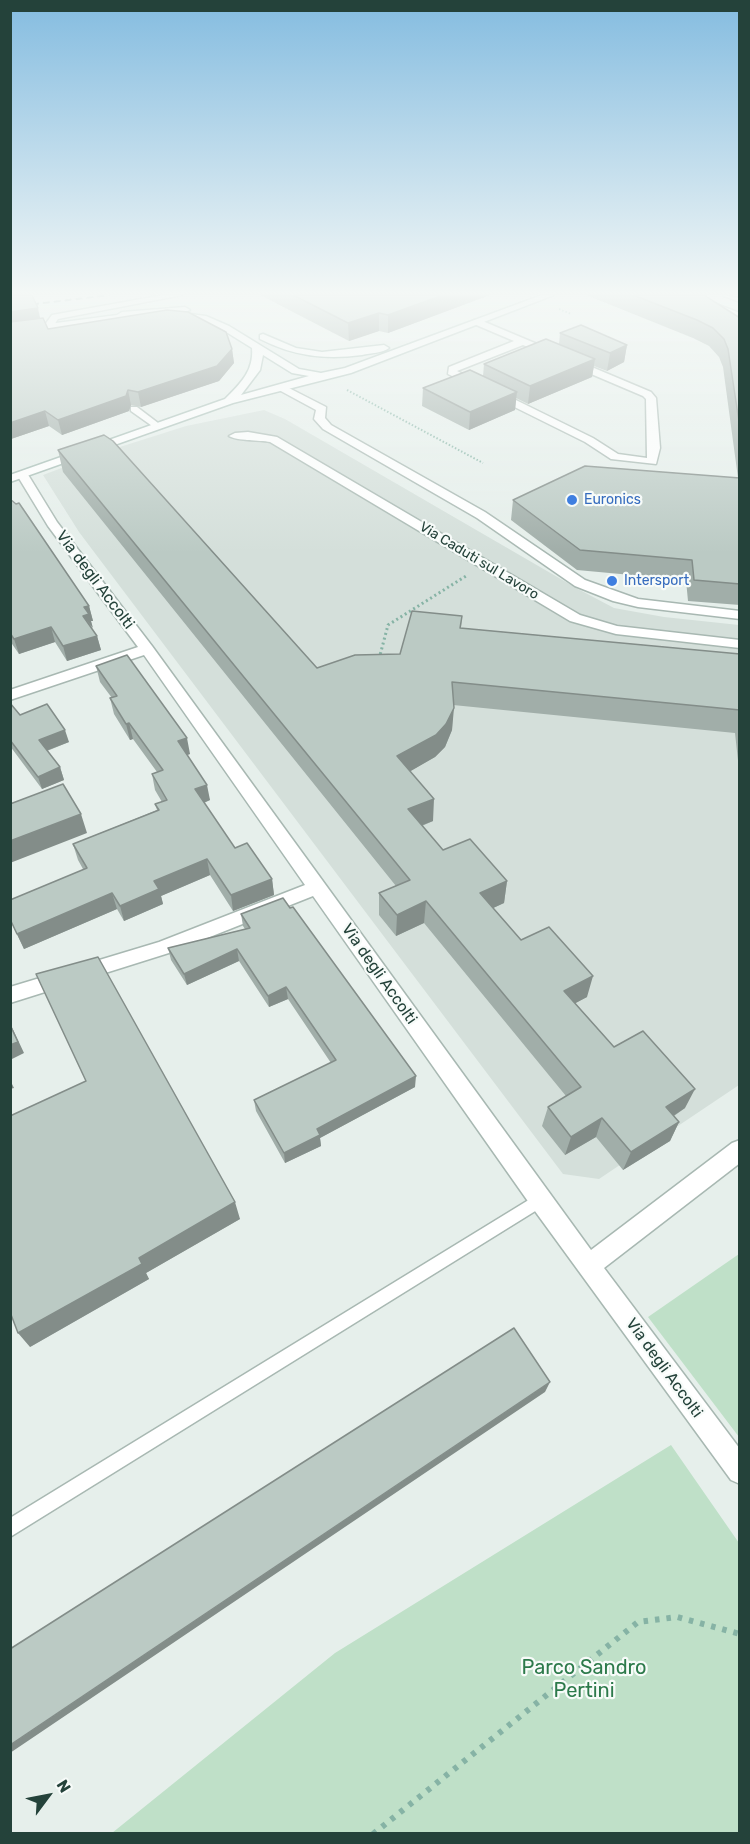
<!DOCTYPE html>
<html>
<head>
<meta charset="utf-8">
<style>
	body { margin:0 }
	#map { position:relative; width:750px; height:1844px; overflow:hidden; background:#e6efeb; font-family:Rubik,sans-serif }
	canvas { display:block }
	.frame { position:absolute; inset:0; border:12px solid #24423a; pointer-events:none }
	.north { position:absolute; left:18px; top:1766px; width:60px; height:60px; -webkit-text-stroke:4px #f7fbf9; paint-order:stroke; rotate:58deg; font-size:16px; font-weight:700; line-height:24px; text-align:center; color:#24423a }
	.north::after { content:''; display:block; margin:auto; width:21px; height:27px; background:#24423a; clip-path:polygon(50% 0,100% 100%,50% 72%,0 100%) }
</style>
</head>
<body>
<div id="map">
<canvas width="750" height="1844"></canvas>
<div class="frame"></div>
<div class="north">N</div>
</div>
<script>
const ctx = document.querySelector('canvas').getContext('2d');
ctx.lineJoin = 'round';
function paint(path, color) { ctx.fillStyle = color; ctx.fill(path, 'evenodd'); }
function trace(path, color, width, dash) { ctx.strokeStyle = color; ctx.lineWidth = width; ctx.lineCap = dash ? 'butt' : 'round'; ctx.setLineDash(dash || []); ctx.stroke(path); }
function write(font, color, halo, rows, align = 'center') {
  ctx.font = font + ' Rubik,sans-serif'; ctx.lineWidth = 4.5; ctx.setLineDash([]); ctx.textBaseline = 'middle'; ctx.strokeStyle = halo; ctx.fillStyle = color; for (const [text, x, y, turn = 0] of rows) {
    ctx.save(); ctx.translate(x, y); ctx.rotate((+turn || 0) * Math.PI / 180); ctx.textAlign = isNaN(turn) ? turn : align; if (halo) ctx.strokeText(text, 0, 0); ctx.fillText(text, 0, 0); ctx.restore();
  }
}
paint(new Path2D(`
	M264,410L285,419L578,589L614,608L664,617L739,625V1085L599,1179L563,1174L79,532L43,475L101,453L186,426Z`), '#d4dfda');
paint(new Path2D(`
	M739,1254V1437L648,1317Z
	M671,1445L739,1543V1833H112L335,1653Z`), '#bfe0c8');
const lane = new Path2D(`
	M723,295L740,298V302L724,296Z
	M131,407H137L162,426L155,428L131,411Z
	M540,1193L545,1195L547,1200L545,1205L10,1537V1518Z`);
const street = new Path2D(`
	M163,295H182L58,319L52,328L49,329L44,326L52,315Z
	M474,320H480L651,392L656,398L660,448L656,464L611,459L585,442L448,374L449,367L514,341L474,324ZM523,345L643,396L646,399L647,458L618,454L593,438L457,371Z
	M283,385L326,407L325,418L331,425L485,512L585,580L638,599L740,611V619L638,607L613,601L575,586L477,518L323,429L314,419L316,410L279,390L278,388Z
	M248,432L277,437L580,615L617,626L740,640V648L616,634L570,621L270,442C260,440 236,441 229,436L235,433Z
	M23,472L27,473L57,522L152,646L591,1250L732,1143L740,1140V1163L604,1268L740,1449V1484L731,1480L532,1207L313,896L172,952L10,1003V987L159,942L305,885L144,655L10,700V690L138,647L48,526L17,475Z`);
const secondary = new Path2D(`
	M542,295H554L351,373L233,403L10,482V475L225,399C240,384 254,371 252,348L223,330L201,321L172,317L171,314L10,335V329L117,315L122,312L185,307L190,310L182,313L206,316L229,326L299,369L321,373L345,368ZM263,355L292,373L309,376L241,395L260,370Z
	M679,295H692L740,313V319Z
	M263,334L296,348L322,352L384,345L389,348C382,353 371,353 362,355C325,360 293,356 260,339V335Z`);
trace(lane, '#a8b8b2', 3);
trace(street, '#a8b8b2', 3);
trace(secondary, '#a4bbb3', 3);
trace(new Path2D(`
	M559,309L571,314
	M347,390L483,463`), '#86b3a5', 2, [1.5, 2]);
trace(new Path2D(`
	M379,659L388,625L466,576`), '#86b3a5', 3, [2, 3]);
trace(new Path2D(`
	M373,1834L638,1622L677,1617L740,1634`), '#86b3a5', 6, [4.5, 7]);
paint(lane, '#fff');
paint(street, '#fff');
paint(secondary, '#fff');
trace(new Path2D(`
	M10,307L110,295`), '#5f7d75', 2, [7, 4]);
paint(new Path2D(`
	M10,295L40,318L48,329L232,349L234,363L219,381L141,407L131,405L129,411L62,435L49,426L11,439L10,438Z
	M260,295H490L388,333L379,331L349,341Z
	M586,295H704L740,318V605L688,601L686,580L577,570L511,520L513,500L738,478L723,367L719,357L709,346L693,338Z
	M560,333L627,345L624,362L607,371L594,366L592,377L528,404L516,398L515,410L469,430L422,406L423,388L483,376L484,364L559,344Z
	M58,450L317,668L400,654L462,616L461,628L740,654V779L735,733L453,705L452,730L445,747L435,757L410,771L433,821L422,826L443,850L507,881L504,903L493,908L521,940L587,997L575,1003L614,1047L685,1108L674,1116L679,1122L670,1141L623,1170L596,1137L565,1155L542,1126L548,1107L566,1096L424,923L396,936L379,915V893L396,886L63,472Z
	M10,499L89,606L93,621H91L92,629L97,636L101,650L67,661L55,642L19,654L10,641Z
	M96,666L190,754L187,755L210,800L204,803L235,848L272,879L274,895L233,911L210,875L161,896L163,904L124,921L117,909L24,949L10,920L83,869L78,860L73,844L157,810L155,804L162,802L155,790L152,774L157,772L133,739L130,740L114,714L110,698H112L100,682Z
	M10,703L20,715L69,742L47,751L60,767L64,780L42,789L10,746Z
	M241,914L415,1087L320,1138L321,1146L285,1163L256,1111L254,1100L331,1063L288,999L269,1007L239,961L187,985L171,960L168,948L245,929L243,926Z
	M36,974L240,1219L146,1273L149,1279L30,1347L86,1081Z`), '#a1aea9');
paint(new Path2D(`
	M443,295H490L388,333V315Z
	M38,308L41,322L10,327V312Z
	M379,313V331L349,341L348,323Z
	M627,345L624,362L607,371L610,353Z
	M232,349L234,363L219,381L141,407L138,392Z
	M595,359L592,377L528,404L530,386Z
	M128,390L131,405L129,411L62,435L58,420Z
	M517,392L515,410L469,430L470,412Z
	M45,411L49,426L11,439L10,423Z
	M89,606L93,621H91L93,628L83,616L84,607Z
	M51,627L55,642L19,654L14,639Z
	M97,636L101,650L67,661L63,646Z
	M454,708L452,730L445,747L435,757L397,779V756Z
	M129,723L133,739L130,740L126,724Z
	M65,730L69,742L43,752L39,740Z
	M187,738L190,754L181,757L178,741Z
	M60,767L64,780L42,789L38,777Z
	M207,785L210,800L198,805L195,789Z
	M434,799L433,821L407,831L408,809Z
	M81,814L87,833L10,863V841Z
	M207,859L210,875L161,896L163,904L124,921L120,906L154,881Z
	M272,879L274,895L233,911L231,895Z
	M507,881L504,903L478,915L480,893Z
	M112,893L117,909L24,949L17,934Z
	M426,901L424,923L396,936L397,915Z
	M237,949L239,961L187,985L184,974Z
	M593,976L587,997L559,1012L564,991Z
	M286,987L288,999L269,1007L268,996Z
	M10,1023L24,1053L10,1060Z
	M416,1076L415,1087L320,1138L321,1146L285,1163L284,1153L317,1129Z
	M10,1080L14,1088L10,1089Z
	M695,1089L685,1108L658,1126L666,1107Z
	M602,1118L596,1137L565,1155L571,1137Z
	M679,1122L670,1141L623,1170L631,1152Z
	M235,1202L240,1219L146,1273L149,1279L30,1347L18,1333L139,1258Z
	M550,1382L545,1392L10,1753V1745Z`), '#838d89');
const building = new Path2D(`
	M10,295H32L38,308L10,312Z
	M293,295H443L388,315L379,313L348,323Z
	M633,295H704L740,318V428L728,349L724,339L713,328L697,320Z
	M167,310L188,312L226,332L232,349L217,366L138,392L128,390L126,396L58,420L45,411L10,423V322L43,318L48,329Z
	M581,325L627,345L610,353L560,333Z
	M546,339L595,359L530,386L484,364Z
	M470,370L517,392L470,412L423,388Z
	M104,435L113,441L317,668L355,655L400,654L412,611L462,616L460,628L740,654V710L452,682L454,708L446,724L436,735L397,756L434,799L408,809L443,850L470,839L507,881L480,893L521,940L549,927L593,976L564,991L614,1047L643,1031L695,1089L666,1107L679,1122L631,1152L602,1118L571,1137L548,1107L581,1087L426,901L397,915L379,893L410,880L58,450Z
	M585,466L740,478V584L694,580L692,560L580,550L513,500Z
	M10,499L16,504L19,503L89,606L84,607L89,614L83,616L97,636L63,646L51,627L14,639L10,633Z
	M127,655L187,738L178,741L207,785L195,789L235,848L247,843L272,879L231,895L207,859L154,881L159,889L120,906L112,893L17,934L10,919V900L87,868L73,844L159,810L155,804L167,800L152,774L163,770L129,723L126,724L110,698L117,696L96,666Z
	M10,703L20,715L47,704L65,730L39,740L60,767L38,777L10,740Z
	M63,784L81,814L10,841V804Z
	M283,898L290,908L293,907L416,1076L317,1129L320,1135L284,1153L254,1100L336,1060L286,987L268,996L237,949L184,974L168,948L250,928L241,914Z
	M98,957L235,1202L139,1258L142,1264L18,1333L10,1312V1116L86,1081L36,974Z
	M10,1025L18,1042L10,1045Z
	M514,1328L550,1382L10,1745V1649Z`);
paint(building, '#bbcac4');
trace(building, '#838d89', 1.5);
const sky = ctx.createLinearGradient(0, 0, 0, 553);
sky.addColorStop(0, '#84bce0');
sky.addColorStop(0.53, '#f4f8f6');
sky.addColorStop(1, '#f4f8f600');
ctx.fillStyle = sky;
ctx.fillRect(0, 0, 750, 553);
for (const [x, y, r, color] of [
	[572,500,6,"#3f7fe0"],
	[612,581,6,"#3f7fe0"]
]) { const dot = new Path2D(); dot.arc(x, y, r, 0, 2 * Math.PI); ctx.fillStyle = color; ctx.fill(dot); trace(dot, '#f7fbf9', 2); }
write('14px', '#366cbe', '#f7fbf9', [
	["Euronics",584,500],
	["Intersport",624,581]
], 'left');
write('14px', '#24423a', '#f7fbf9', [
	["Via Caduti sul Lavoro",479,561,31]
]);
write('16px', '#24423a', '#f7fbf9', [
	["Via degli Accolti",95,580,53],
	["Via degli Accolti",379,974,55],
	["Via degli Accolti",664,1368,54]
]);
write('20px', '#2d7a4b', '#f7fbf9', [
	["Parco Sandro",584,1668],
	["Pertini",584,1691]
]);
</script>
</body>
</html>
